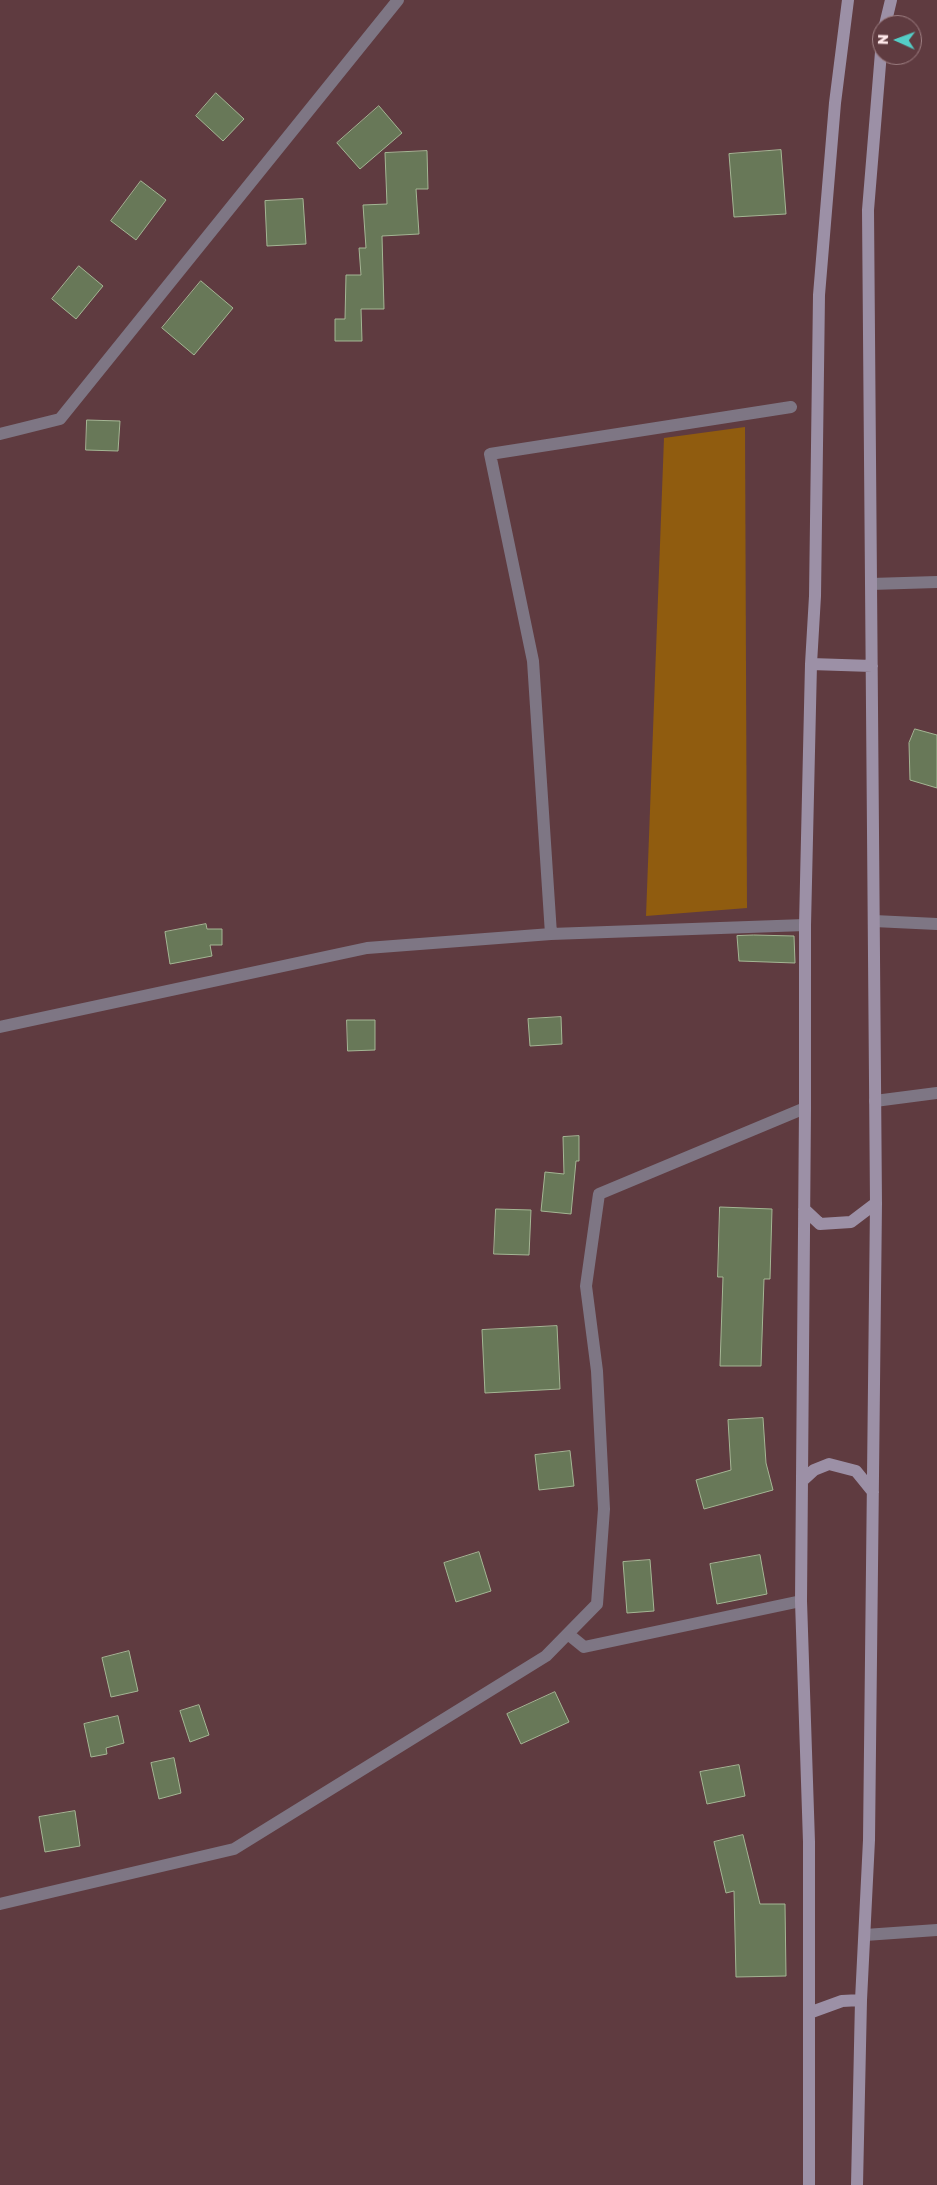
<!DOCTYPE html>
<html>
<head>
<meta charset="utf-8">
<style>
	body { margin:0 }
	#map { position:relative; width:937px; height:2185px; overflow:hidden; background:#5f3b40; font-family:"Golos Text",sans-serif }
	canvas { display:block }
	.north { position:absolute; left:872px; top:15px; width:50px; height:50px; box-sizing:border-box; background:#5f3b40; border:1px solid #9f8084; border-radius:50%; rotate:272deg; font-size:14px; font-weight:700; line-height:20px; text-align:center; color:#fee7e9 }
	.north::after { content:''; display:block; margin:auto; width:18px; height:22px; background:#54cdc6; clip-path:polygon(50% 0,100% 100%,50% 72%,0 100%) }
</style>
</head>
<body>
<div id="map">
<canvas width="937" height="2185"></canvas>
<div class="north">N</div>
</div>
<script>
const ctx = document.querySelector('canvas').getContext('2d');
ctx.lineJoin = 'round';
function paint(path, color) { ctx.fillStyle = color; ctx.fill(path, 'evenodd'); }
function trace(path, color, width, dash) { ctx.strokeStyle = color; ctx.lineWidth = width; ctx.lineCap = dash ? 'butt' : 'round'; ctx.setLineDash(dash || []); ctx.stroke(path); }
paint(new Path2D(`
	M745,427L747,908L646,916L664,438Z`), '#905c0f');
const building = new Path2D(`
	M216,93L244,119L223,141L196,116Z
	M379,106L402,133L360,169L337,143Z
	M781,150L786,214L734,217L729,154Z
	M427,151L428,189H416L419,234L382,236L384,309H361L362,341H335V319H345L346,275H361L359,248H366L363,205L387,204L385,153Z
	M141,181L166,200L136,240L111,221Z
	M303,199L306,244L267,246L265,201Z
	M79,266L103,286L76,319L52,299Z
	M201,281L233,308L194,355L162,328Z
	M87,420L120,421L118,451L86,450Z
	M915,729L937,735V788L910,780L909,743Z
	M206,924L207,929H222V945H210L212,956L170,964L165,932Z
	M754,935L794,936L795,963L739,961L737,936Z
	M561,1017L562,1044L530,1046L528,1019Z
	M347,1020H375V1050L348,1051Z
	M579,1136V1161H576L571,1214L541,1211L545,1172L564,1174L563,1137Z
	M720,1207L772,1209L770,1279H764L761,1366H720L723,1277H718Z
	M496,1209L531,1210L529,1255L494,1254Z
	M557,1326L560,1389L485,1393L482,1330Z
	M763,1418L766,1463L773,1490L704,1509L696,1480L731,1470L728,1420Z
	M570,1451L574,1486L539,1490L535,1455Z
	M479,1552L491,1591L456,1602L444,1563Z
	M760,1555L767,1594L717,1604L710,1564Z
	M650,1560L654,1611L627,1613L623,1562Z
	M129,1651L138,1691L111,1697L102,1658Z
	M555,1692L569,1722L521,1744L507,1714Z
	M199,1705L209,1735L190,1742L180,1711Z
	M118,1716L124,1743L106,1748L107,1754L91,1757L84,1724Z
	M174,1758L181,1793L159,1799L151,1763Z
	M739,1765L745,1796L707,1804L700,1772Z
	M75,1811L80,1846L45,1852L39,1817Z
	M743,1835L760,1904H785L786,1976L736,1977L734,1891L726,1893L714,1842Z`);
paint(building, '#687858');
trace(building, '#a4b694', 1);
trace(new Path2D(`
	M0,434L60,419L398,0
	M871,584L937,582
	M874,921L937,924
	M551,934L533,661L490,454L791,407
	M0,1027L367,948L551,934L805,925
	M875,1101L937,1093
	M568,1634L584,1647L801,1601
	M0,1904L234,1849L546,1656L597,1604L604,1509L597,1371L586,1286L599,1194L805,1108
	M865,1935L937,1930`), '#7e7684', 12);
trace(new Path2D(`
	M885,25L891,0
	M811,664L872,666
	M804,1209L820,1224L851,1222L876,1203
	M802,1481L814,1470L829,1464L856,1471L873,1492
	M809,2013L842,2001L861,2000
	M809,2185V1842L801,1601L805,1108V925L811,664L815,596L819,295L835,103L848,0
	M857,2185L861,2000L869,1840L876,1203L868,210L882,40`), '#9c90a6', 12);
</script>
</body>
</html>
